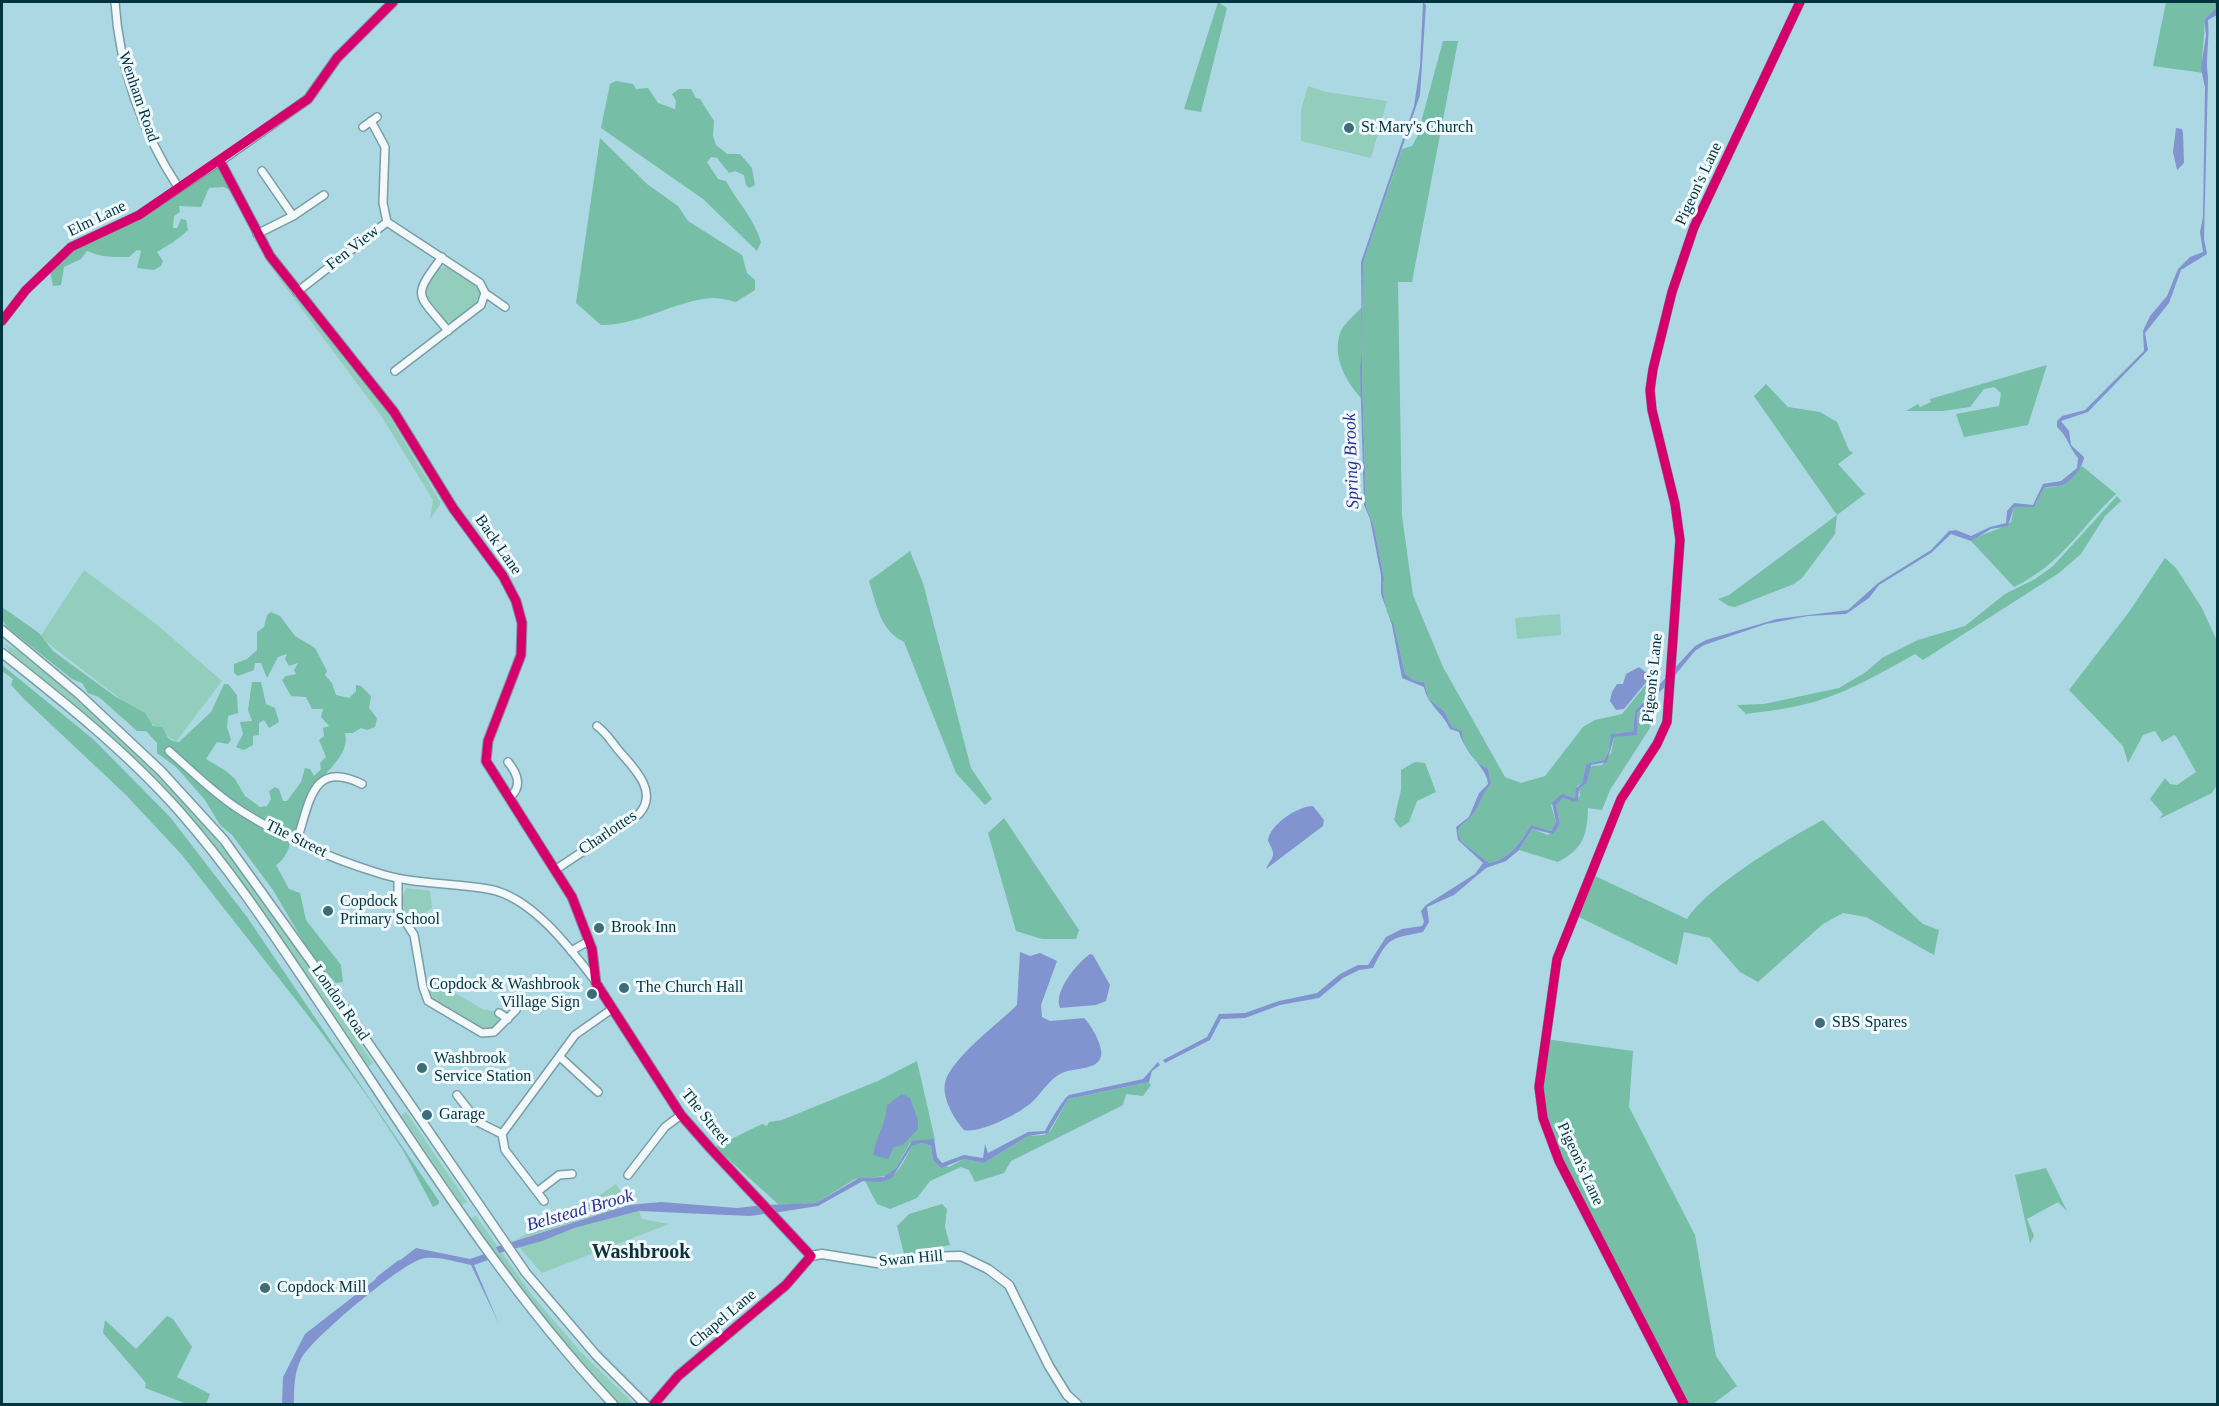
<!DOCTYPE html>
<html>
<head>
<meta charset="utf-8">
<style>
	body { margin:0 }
	#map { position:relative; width:2219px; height:1406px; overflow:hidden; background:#acd8e3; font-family:"Times New Roman",serif }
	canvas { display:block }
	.frame { position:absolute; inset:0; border:3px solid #02343f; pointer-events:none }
</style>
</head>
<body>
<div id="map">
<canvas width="2219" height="1406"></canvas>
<div class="frame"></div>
</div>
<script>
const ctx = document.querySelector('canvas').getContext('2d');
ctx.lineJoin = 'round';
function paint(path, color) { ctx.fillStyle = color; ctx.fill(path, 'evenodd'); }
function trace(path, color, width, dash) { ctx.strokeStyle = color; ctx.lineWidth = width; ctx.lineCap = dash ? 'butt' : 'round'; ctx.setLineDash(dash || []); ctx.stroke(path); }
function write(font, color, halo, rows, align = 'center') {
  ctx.font = font + ' "Times New Roman",serif'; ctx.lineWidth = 6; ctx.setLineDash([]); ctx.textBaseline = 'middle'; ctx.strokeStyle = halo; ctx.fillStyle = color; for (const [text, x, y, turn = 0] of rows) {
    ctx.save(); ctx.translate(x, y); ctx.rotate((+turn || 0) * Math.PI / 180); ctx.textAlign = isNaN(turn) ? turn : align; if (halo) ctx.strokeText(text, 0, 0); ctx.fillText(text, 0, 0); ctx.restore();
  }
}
paint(new Path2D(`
	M1308,86L1326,92L1387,101L1371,158L1301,141V110Z
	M266,261L387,412L441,503L430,520L433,500L382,417Z
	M445,267C458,270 476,281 480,293L476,303L454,322L445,321L425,294L426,286L439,269Z
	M84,570L156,624L222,681L176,742L40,637Z
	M1560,614L1561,635L1517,639L1515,618Z
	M4,644L17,650C83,704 149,759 204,825C267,899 319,983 373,1063L368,1067L274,927L199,827L151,776L86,715L13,656Z
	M406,888L430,891L432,908L413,921L405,912L401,900Z
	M435,981L482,1009L496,1012L499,1022L492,1028L482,1030L435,1002L426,984Z
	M406,1112L467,1202L462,1205L401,1115Z
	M616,1184L629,1205L513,1241L591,1201Z
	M639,1211L642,1219L669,1224L542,1273L519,1247L574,1228Z
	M476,1216L532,1295L581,1352L634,1404H619L526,1297L471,1218Z`), '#93cdbb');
paint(new Path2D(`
	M1218,2L1227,8L1201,112L1184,109Z
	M2166,2H2214L2217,8L2204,20C2206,36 2199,64 2204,73L2153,66Z
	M1443,41H1458L1412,282H1398L1402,516L1413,595L1443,667L1505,777L1521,783L1545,776L1583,727L1595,720L1622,714L1644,687L1657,677L1656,687L1635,711L1633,731L1616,733L1604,760L1586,764L1582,783L1577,786L1575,798L1566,795L1551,805L1556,822L1551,831L1531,825C1519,843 1511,859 1489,863L1461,841L1458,831C1461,823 1466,823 1471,817C1480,807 1480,794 1491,784L1488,769C1474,762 1462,746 1461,731L1452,727L1444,711L1429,699L1424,682L1415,681L1405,674L1394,625L1387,612L1383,591L1384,578L1374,527L1366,506L1362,376L1363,263L1402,149L1412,146L1417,137Z
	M616,81L633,84L636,89L648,88L658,103L675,109L676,101L672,94L679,89H691L696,98L700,99L714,121L713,136L716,145L727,154H740L752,168L755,185L749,188L746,185L744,175L735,171L729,173L717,158L711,157L707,162L718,179L726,181C738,203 754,218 761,242L757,251L703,199L601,128L610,84Z
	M600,138L647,184L678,206L688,221L742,255L747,273L755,280V290L736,302C728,300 720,298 712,298C674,301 640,325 601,325L576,303Z
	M220,161L237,194L224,187L209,188L201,207L179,206L180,212L174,216L173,228H177L181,219L186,220L188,230C179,239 167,246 157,252L163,261L161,266L154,270L137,268L141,251L137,250L129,257C112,257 104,258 87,251L81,259L64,267L61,285L53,286L49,266L71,247L139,215Z
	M1362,307V399C1346,382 1332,357 1340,333C1344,323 1355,315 1362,307Z
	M2047,365L2028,425L1964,437L1956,414L1999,406L2001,393L1994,387L1984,389L1970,407L1943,411H1906L1918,404L1920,407L1931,402L1930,399Z
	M1766,384L1788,407L1820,412L1837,422L1849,450L1853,453L1838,464L1865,494L1837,515L1835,534L1802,578L1794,584L1735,607L1729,606L1718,599L1729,595L1837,515L1754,396Z
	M2082,466L2116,494C2078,530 2063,563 2014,587L1971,541C1986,531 1999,531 2011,522L2014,507H2034L2044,488L2060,486Z
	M2117,496L2121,501L2105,516L2081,554L2059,573L1923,660L1915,654C1883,672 1850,691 1814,702C1792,708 1769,711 1746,714L1737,705L1764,704L1839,688L1866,672L1882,658L1918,640L1965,626L2005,594L2035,579L2053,566Z
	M910,551L923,583L971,768L992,799L985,805L956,773L904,642C880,630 877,606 869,581Z
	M2165,558L2176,568L2202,608L2217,641L2218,783L2212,793L2159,819L2163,814L2150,799L2165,778L2170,784L2177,785L2196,772L2176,736L2174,735L2162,742L2155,731L2143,735L2128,763L2123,746L2069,690L2129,612Z
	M2,607L39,633L53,651L116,697L145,713L153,726L162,727C167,735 167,741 179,742L211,712L224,684H228L237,695L238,713L228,716L227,727L231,740L228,744L217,742L206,759L226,771L235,779L245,796L260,807L267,806L271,799L269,791L275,787L279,789L283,801H287L301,782L305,768L310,769L314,776L321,769L320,763L326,757L319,740L324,736L323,728L329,726L321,717L323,709H312L306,697L291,696L282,680L286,676L296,674L294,670L298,663L289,666L285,659L287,654L278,657L267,678L261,663H255L254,670L238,676L234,673V664L247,659L257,650V632L264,627L267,615L271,612L280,616L295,636L315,648L327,671L325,675L332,683L336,695L349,698L356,691V685L361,686L371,696L369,708L377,718L375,727L367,730L361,728L353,733H345C350,753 330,767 320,781C310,795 304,817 297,833L291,836C291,846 285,860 276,865L289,889L300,893L306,920L341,965L343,982L336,983L313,958L273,890L232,835L220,825L205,800L176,767L157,753V743L146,731H137L99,697L88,693L82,683L72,679L7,627L2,620Z
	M2,665L93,739L170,817L247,917L439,1201V1204L433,1207L404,1152L370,1100L321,1032L182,855L126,795L24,699L11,685L13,679L2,671Z
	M252,682H261L266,704L275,708L279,722L269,728L264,720L259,723V735L253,736V745L244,750L236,747L243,734L240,722L252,721L248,710Z
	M1655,696L1650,728L1610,790L1602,810L1588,808C1587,835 1584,848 1558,862L1519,850L1532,829L1548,835L1560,824L1556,805L1563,798L1574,802L1580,796L1579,789L1587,783L1590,766L1602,765L1611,753L1614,737L1636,734L1637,713Z
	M1415,762L1425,763L1436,792L1417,801L1409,822L1400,828L1394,820L1401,790V770Z
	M1004,818L1079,930L1076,939H1042L1016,931L988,833Z
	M1823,820L1910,912L1923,924L1939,930L1934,955L1866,917L1843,913L1823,924L1758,982L1740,972L1710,938L1684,932L1677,965L1579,917L1595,876L1687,919C1708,886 1787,839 1823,820Z
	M1545,1039L1633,1051L1629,1107L1695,1235L1716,1356L1737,1386L1713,1404H1684L1559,1161L1540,1105Z
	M917,1061L935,1140L910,1143L896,1168L886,1176L855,1179L816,1203L779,1205L715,1147L762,1124L767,1126L769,1122L782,1120L878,1081Z
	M1149,1082L1151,1085L1143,1096L1126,1094L1123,1105L1011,1161L1004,1173L975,1182L969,1170L961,1167L930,1181L917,1198L890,1209L877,1204L865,1181C897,1182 898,1171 912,1146L922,1143L931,1146L933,1160L949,1167L964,1159L984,1163L1028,1136L1044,1135L1051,1130L1068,1099Z
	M2046,1168L2067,1211L2058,1202L2027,1219L2034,1236L2030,1243L2015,1175Z
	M942,1204L947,1209L945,1227L950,1245L904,1254L897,1226L909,1214Z
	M167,1316L173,1319L192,1347L177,1377L210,1394L206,1404H187L145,1388L146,1383L103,1333L105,1320L136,1349Z`), '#76bea6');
paint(new Path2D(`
	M1423,2L1426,5L1420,95L1363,263L1362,376L1366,506L1374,527L1384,578L1383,591L1387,612L1394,625L1405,674L1415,681L1424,682L1429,699L1444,711L1452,727L1462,731C1462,746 1474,762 1488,769L1491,784C1481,794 1480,807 1471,817C1466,823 1461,823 1458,831L1461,841L1489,863C1511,859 1520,842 1531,825L1551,831L1556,822L1552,803L1562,794L1575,798L1576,788L1582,783L1586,764L1604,760L1609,750L1611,734L1633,731L1635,711L1695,646L1706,640L1777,619L1848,610L1878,583L1931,550L1949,531L1956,530L1971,536L1990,527L2006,523L2007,511L2014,503L2033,505L2043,484L2061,481L2077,468L2078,458C2069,447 2067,436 2057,427V421L2062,416L2085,410L2144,351L2143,331L2150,316L2167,296L2178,269L2190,257L2203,252L2200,232L2203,217L2205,88L2201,68L2206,35L2204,20L2216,8L2214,2H2217V15L2208,20C2210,40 2205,58 2208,77L2204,239L2207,254L2181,270L2169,303L2145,333L2148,350L2088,412L2061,421L2069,431L2071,445L2084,457C2083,468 2070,483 2059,486C2053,487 2050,486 2044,488L2034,507H2014L2008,526L1991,529L1971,541L1951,534L1931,553L1879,585L1869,598L1846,614L1808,616L1766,624L1704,645L1695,651L1666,686L1637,713V735L1614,737L1607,762L1591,765L1587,783L1579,789L1578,800L1574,802L1563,798L1556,805L1560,824L1553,834L1532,829L1519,850L1506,861L1486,868L1454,895L1427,907L1429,922L1423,932C1390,939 1389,936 1373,968L1359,970L1343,978L1319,998L1280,1005L1245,1018L1221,1019L1210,1040L1165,1063L1163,1060L1207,1037L1219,1014L1245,1013L1279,1001L1317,993L1340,974L1358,965H1368L1386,937L1402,929L1422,926L1424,922L1421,911L1426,905L1475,874L1483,863L1458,840L1456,827L1469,817L1479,793L1488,784C1488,769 1464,752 1459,732L1450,729C1443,713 1427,704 1424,687L1402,678L1392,625L1381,594V575L1370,519L1364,505L1360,369L1362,353L1361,262L1414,106L1420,66Z
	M2176,128L2182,129L2183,133L2184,163L2177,170L2173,152Z
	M1639,667L1647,673L1648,680L1624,709L1616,710L1610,701L1612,692L1617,684H1623L1626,674Z
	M1313,806L1324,820L1323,826L1266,869C1273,854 1277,858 1268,841C1269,825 1298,806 1313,806Z
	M1020,952L1030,956L1040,953L1057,961L1041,1005L1042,1017L1050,1021L1084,1018C1091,1025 1106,1049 1100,1059C1095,1070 1072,1068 1062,1073C1049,1079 1042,1093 1032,1102C1021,1113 979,1134 964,1130C954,1119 942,1098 945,1083C950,1059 999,1023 1017,1005Z
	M1090,954L1093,955L1110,985L1106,1001L1096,1005L1060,1008C1053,992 1077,963 1090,954Z
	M1158,1062L1160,1065L1152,1071L1149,1082L1068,1099L1048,1133L1028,1136L984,1163L964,1159L941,1168L933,1160L931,1146L922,1143L912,1146L892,1178L881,1182L863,1181L818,1206L773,1213L767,1205L816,1203L859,1178L884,1177L896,1168L912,1141L934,1139L937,1157L942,1163L964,1155L983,1158L985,1144L988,1153L1028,1132L1045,1131C1049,1123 1063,1099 1069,1095L1143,1079Z
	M902,1094L910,1098L918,1120V1129L903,1145L894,1147L888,1159L873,1155C876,1137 886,1124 887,1105Z
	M661,1202L737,1208L764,1205L771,1213L750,1216L639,1211L574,1228L542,1241L499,1253L496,1247L629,1205Z
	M416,1248L470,1259L493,1251L496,1257L474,1265L499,1324L471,1265C456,1262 436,1255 421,1259C400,1265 311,1339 301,1359C294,1373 294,1389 294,1404H282L283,1377L305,1334Z`), '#8194cf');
trace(new Path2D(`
	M377,1278L399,1261`), '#8194cf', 2);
const minor = new Path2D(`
	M115,2C119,67 142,132 178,187
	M371,121L385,147L383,203L387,222
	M363,127L377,117
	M262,171L293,216
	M257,234L293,216L324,195
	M442,257C411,299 417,292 448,331
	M297,292L387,222L480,283L485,293L481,305L395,371
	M485,293L505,307
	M2,321L26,290L71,247L139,215L220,161
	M169,751C193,772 216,795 243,812C283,837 330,858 375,872C412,885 450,882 488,889C531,896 570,948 596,982
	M508,762C517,773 523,786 510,797
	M297,840C310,802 312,759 362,784
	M555,870L639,814C659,792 634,768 620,752C612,743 607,733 597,726
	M398,879V910L414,935L423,987L428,1001L482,1033L494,1032L516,1010
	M571,951L589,941
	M499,1013L508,1019
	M560,1057L598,1092
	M457,1095L478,1122L502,1134
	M628,1175L665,1127L681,1115
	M537,1192L559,1175L572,1174
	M544,1201L505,1150L502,1134L575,1035L612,1009
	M1684,1404L1559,1161L1543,1118L1539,1087L1557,959L1621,799L1657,744L1667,722L1680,540L1675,504L1652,410L1650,390L1653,369L1672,292L1694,227L1800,2`);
const tertiary = new Path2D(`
	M393,2L337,58L308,99L220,161L270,256L394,412L453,508L503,576L516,601L522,623L521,655L488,741L486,761L572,897L592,949L596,983L661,1084L681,1115L711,1149L811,1256
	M2,630L80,695L161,771L224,840L336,996L526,1273L596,1355L645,1404
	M2,653C64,702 127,752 180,812C231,870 273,934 316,998C410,1137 498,1282 613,1404
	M811,1256L822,1254L877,1263L922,1257L961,1256L988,1269L1009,1285L1049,1366L1067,1395L1077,1404
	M654,1404L678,1376L786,1285L811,1256`);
trace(minor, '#799da6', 10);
trace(tertiary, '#799da6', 11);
trace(minor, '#f3f9fb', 7);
trace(tertiary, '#f3f9fb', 8);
trace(new Path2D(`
	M220,161L270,256L394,412L453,508L503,576L516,601L522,623L521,655L488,741L486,761L572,897L592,949L596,983L661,1084L681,1115L711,1149L811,1256L786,1285L678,1376L654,1404
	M2,321L26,290L71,247L139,215L308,99L337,58L393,2
	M1684,1404L1559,1161L1543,1118L1539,1087L1557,959L1621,799L1657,744L1667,722L1680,540L1675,504L1652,410L1650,390L1653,369L1672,292L1694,227L1800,2`), '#d6006c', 9);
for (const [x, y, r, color] of [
	[1349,128,6,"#3d6d78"],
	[328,911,6,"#3d6d78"],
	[599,928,6,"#3d6d78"],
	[624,988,6,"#3d6d78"],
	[592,994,6,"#3d6d78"],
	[1820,1023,6,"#3d6d78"],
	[422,1068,6,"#3d6d78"],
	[427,1115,6,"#3d6d78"],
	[265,1288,6,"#3d6d78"]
]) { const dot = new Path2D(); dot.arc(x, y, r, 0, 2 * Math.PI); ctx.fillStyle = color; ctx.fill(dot); trace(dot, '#f0f9fc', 2); }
write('16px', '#02343f', '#f0f9fc', [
	["Wenham Road",138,97,71],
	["Pigeon's Lane",1699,184,-65],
	["Elm Lane",97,219,-26],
	["Fen View",353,248,-38],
	["Back Lane",498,545,55],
	["Pigeon's Lane",1653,678,-84],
	["Charlottes",608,833,-34],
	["The Street",296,839,26],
	["London Road",340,1003,55],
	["The Street",705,1117,51],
	["Pigeon's Lane",1580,1164,65],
	["Swan Hill",911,1259,-5],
	["Chapel Lane",723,1319,-40]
]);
write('16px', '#02343f', '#f0f9fc', [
	["St Mary's Church",1361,128],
	["Copdock",340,902],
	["Primary School",340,920],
	["Brook Inn",611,928],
	["Copdock & Washbrook",580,985,"right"],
	["Village Sign",580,1003,"right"],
	["The Church Hall",636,988],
	["SBS Spares",1832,1023],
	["Washbrook",434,1059],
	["Service Station",434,1077],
	["Garage",439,1115],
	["Copdock Mill",277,1288]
], 'left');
write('italic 18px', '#32308e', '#f0f9fc', [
	["Spring Brook",1352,461,-92],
	["Belstead Brook",580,1211,-16]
]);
write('bold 20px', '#0f3139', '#f0f9fc', [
	["Washbrook",641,1253]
]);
</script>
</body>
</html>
